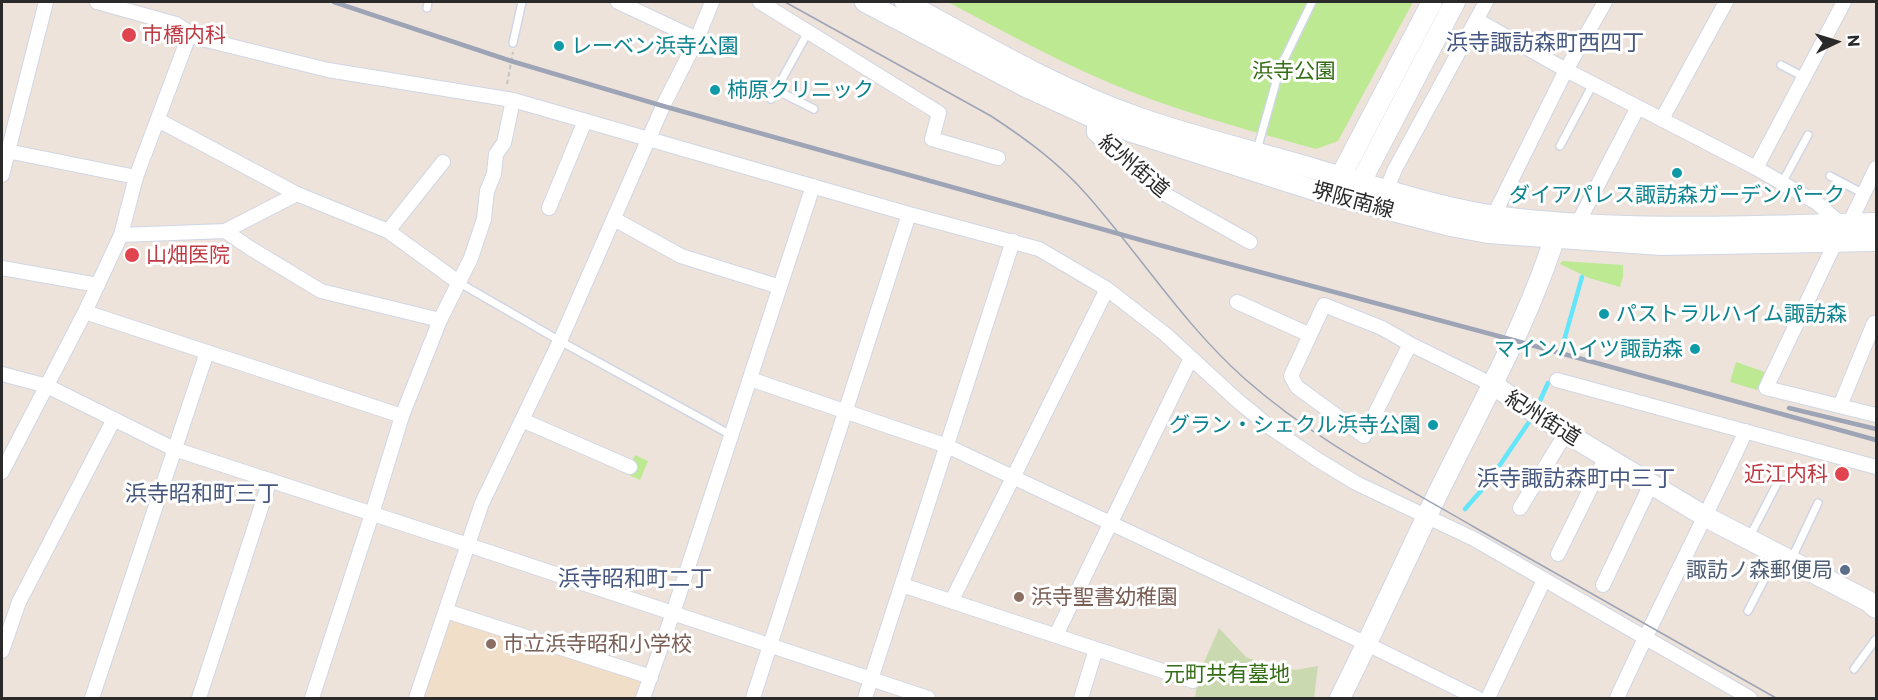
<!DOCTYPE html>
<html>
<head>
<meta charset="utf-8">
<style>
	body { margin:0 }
	#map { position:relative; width:1878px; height:700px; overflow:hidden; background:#ede3db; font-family:Commissioner,sans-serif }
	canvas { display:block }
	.frame { position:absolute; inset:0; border:3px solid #2a2a2a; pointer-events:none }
	.north { position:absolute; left:1806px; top:12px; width:60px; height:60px; -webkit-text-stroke:4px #fff; paint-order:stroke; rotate:86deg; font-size:16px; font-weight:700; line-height:24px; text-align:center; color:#2a2a2a }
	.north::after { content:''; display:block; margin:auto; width:21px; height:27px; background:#2a2a2a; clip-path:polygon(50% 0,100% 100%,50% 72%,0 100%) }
</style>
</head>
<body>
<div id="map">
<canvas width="1878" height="700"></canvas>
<div class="frame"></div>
<div class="north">N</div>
</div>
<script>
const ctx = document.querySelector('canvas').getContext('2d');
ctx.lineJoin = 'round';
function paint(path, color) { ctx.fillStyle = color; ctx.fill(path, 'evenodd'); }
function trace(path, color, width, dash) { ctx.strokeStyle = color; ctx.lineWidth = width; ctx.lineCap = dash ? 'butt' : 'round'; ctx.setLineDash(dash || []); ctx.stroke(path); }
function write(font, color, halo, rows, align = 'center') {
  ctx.font = font + ' Commissioner,"Noto Sans JP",sans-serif'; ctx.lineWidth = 6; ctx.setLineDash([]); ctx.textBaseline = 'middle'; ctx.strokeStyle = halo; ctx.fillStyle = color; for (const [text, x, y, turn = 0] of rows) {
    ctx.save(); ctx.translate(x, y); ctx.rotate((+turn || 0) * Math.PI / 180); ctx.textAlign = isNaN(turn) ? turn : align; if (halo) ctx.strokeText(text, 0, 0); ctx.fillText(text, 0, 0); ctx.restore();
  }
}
paint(new Path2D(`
	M446,611L651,677L643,698H416Z`), '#f1dec9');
paint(new Path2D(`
	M948,2H1413L1338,141L1316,149C1245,129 1171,110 1103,80C1050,57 999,29 948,2Z
	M1562,261L1623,265V277L1620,287L1589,278L1560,264Z
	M1736,362L1765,372L1757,390L1730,382Z
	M635,455L648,461L640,480L627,474Z`), '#bce992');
paint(new Path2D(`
	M1219,628L1246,657L1270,666L1295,670L1318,666L1314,698H1195L1198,676Z`), '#cad9b0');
trace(new Path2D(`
	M1563,344L1582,277
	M1537,407L1548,383
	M1465,509L1487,484L1529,422`), '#64e5f9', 4.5);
const lane = new Path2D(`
	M427,8L428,2
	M513,43L522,2
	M1781,65L1804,77
	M776,90L814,109
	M771,99L808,32
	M1560,146L1593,84
	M1257,150L1280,68L1312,2
	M1830,176L1864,194
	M1782,183L1808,135
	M458,282L560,341L731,435
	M1750,536L1779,480
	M1791,560L1818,503
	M1748,611L1776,557
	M1854,669L1876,639`);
const street = new Path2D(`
	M97,2L176,24L198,38L328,70L513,100L909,214L1039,249L1107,289L1165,334L1238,401L1271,428L1318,460L1356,483L1474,539L1750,698
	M618,2L697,39
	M760,2L939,113L932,139L998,158
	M1477,20L1566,70L1756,168L1817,203L1841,224
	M1094,118V133L1159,191L1250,242
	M1662,119L1726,2
	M158,120L297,194
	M2,150L136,177
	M1756,168L1844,2
	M2,175L46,2
	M1386,191L1395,169L1486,2
	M549,208L585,121
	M1494,215L1566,70L1605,2
	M614,219L681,256L780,287
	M1578,223L1638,107
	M1849,224L1876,168
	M225,231L250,248L321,291L440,320
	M388,231L443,162
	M121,235L225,231L297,194L388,231L458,282
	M1836,241L1766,388L1876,415
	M2,268L98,285
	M1237,302L1310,335L1324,305L1382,328L1410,344L1493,385
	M85,312L402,416
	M1310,335L1291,376L1297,387L1364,436L1410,344
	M2,374L47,386L174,449L468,545L928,698
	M750,379L947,446L1367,644L1477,698
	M1557,380L1876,467
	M1840,406L1874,323
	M522,420L630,467
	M2,472L85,312L121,235L136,177L190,33
	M1520,508L1566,433
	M1558,554L1606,457
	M902,585L1193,681
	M1603,585L1651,484
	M952,600L1107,289
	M446,611L651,677
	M1056,635L1191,358
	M2,651L19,602L114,419
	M92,698L207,352
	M199,698L270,480
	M312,698L372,514L402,416L440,320L471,258L484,219L487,191L494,174L496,154L504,143L513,100
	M416,698L482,503L560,341L663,106L697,39L712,2
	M643,698L673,613L813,186
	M753,698L909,214
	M865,698L1013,241
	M1081,698L1096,649
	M1488,698L1544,580
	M1617,698C1658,608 1704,521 1746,431`);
const secondary = new Path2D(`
	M865,2L1026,87L1094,118L1129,131L1320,192L1451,226L1488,233L1661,245L1876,241
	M905,2C980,43 1055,88 1137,117C1196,138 1258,152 1318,170C1381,188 1444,210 1510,218C1631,232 1755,226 1876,223
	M1335,187L1432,2
	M1355,193L1455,2
	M1493,385L1566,433L1706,517L1868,601L1876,608
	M1340,698C1373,632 1404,564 1436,497C1479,409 1529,322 1558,227`);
trace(lane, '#d0d6e4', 10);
trace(street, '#d0d6e4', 16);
trace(secondary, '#d0d6e4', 22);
trace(new Path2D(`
	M507,84L513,52`), '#c3c3c3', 2, [4.5, 3]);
trace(lane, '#fff', 7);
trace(street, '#fff', 14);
trace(secondary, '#fff', 20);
trace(new Path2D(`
	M785,2L991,116C1026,139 1059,163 1087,195C1140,255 1184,325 1245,379C1314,440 1395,481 1474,527C1575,584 1675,641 1776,698`), '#9da4b6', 1.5);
trace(new Path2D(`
	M334,2L511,61L663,106L1148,242L1513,340L1876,440
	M1789,408L1876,429`), '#9da4b6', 4.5);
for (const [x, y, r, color] of [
	[129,35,8,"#e0444e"],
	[559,46,6,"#0f9aa8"],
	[715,90,6,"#0f9aa8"],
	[1677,173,6,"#0f9aa8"],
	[132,255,8,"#e0444e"],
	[1604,314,6,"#0f9aa8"],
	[1695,349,6,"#0f9aa8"],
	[1433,425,6,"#0f9aa8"],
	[1842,474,8,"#e0444e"],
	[1845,570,6,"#5c6f8a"],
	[1019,597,6,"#8d6e63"],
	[491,644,6,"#8d6e63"]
]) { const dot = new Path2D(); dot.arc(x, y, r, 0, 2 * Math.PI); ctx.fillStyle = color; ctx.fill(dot); trace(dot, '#fff', 2); }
write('21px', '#be3a42', '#fff', [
	["市橋内科",142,35],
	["山畑医院",146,255],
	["近江内科",1828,474,"right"]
], 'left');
write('21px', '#0d838f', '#fff', [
	["レーベン浜寺公園",571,46],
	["柿原クリニック",727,90],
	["ダイアパレス諏訪森ガーデンパーク",1677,195,"center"],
	["パストラルハイム諏訪森",1616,314],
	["マインハイツ諏訪森",1683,349,"right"],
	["グラン・シェクル浜寺公園",1421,425,"right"]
], 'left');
write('21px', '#336d14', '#fff', [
	["浜寺公園",1294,71],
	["元町共有墓地",1227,674]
]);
write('21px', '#2a2a2a', '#fff', [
	["紀州街道",1134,166,40],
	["堺阪南線",1353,200,15],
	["紀州街道",1543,418,32]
]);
write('21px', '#4e5e75', '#fff', [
	["諏訪ノ森郵便局",1833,570]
], 'right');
write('21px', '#785e54', '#fff', [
	["浜寺聖書幼稚園",1031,597],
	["市立浜寺昭和小学校",503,644]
], 'left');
write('22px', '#46587f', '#fff', [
	["浜寺諏訪森町西四丁",1545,43],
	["浜寺諏訪森町中三丁",1576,479],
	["浜寺昭和町三丁",202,494],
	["浜寺昭和町二丁",635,579]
]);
</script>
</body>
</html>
